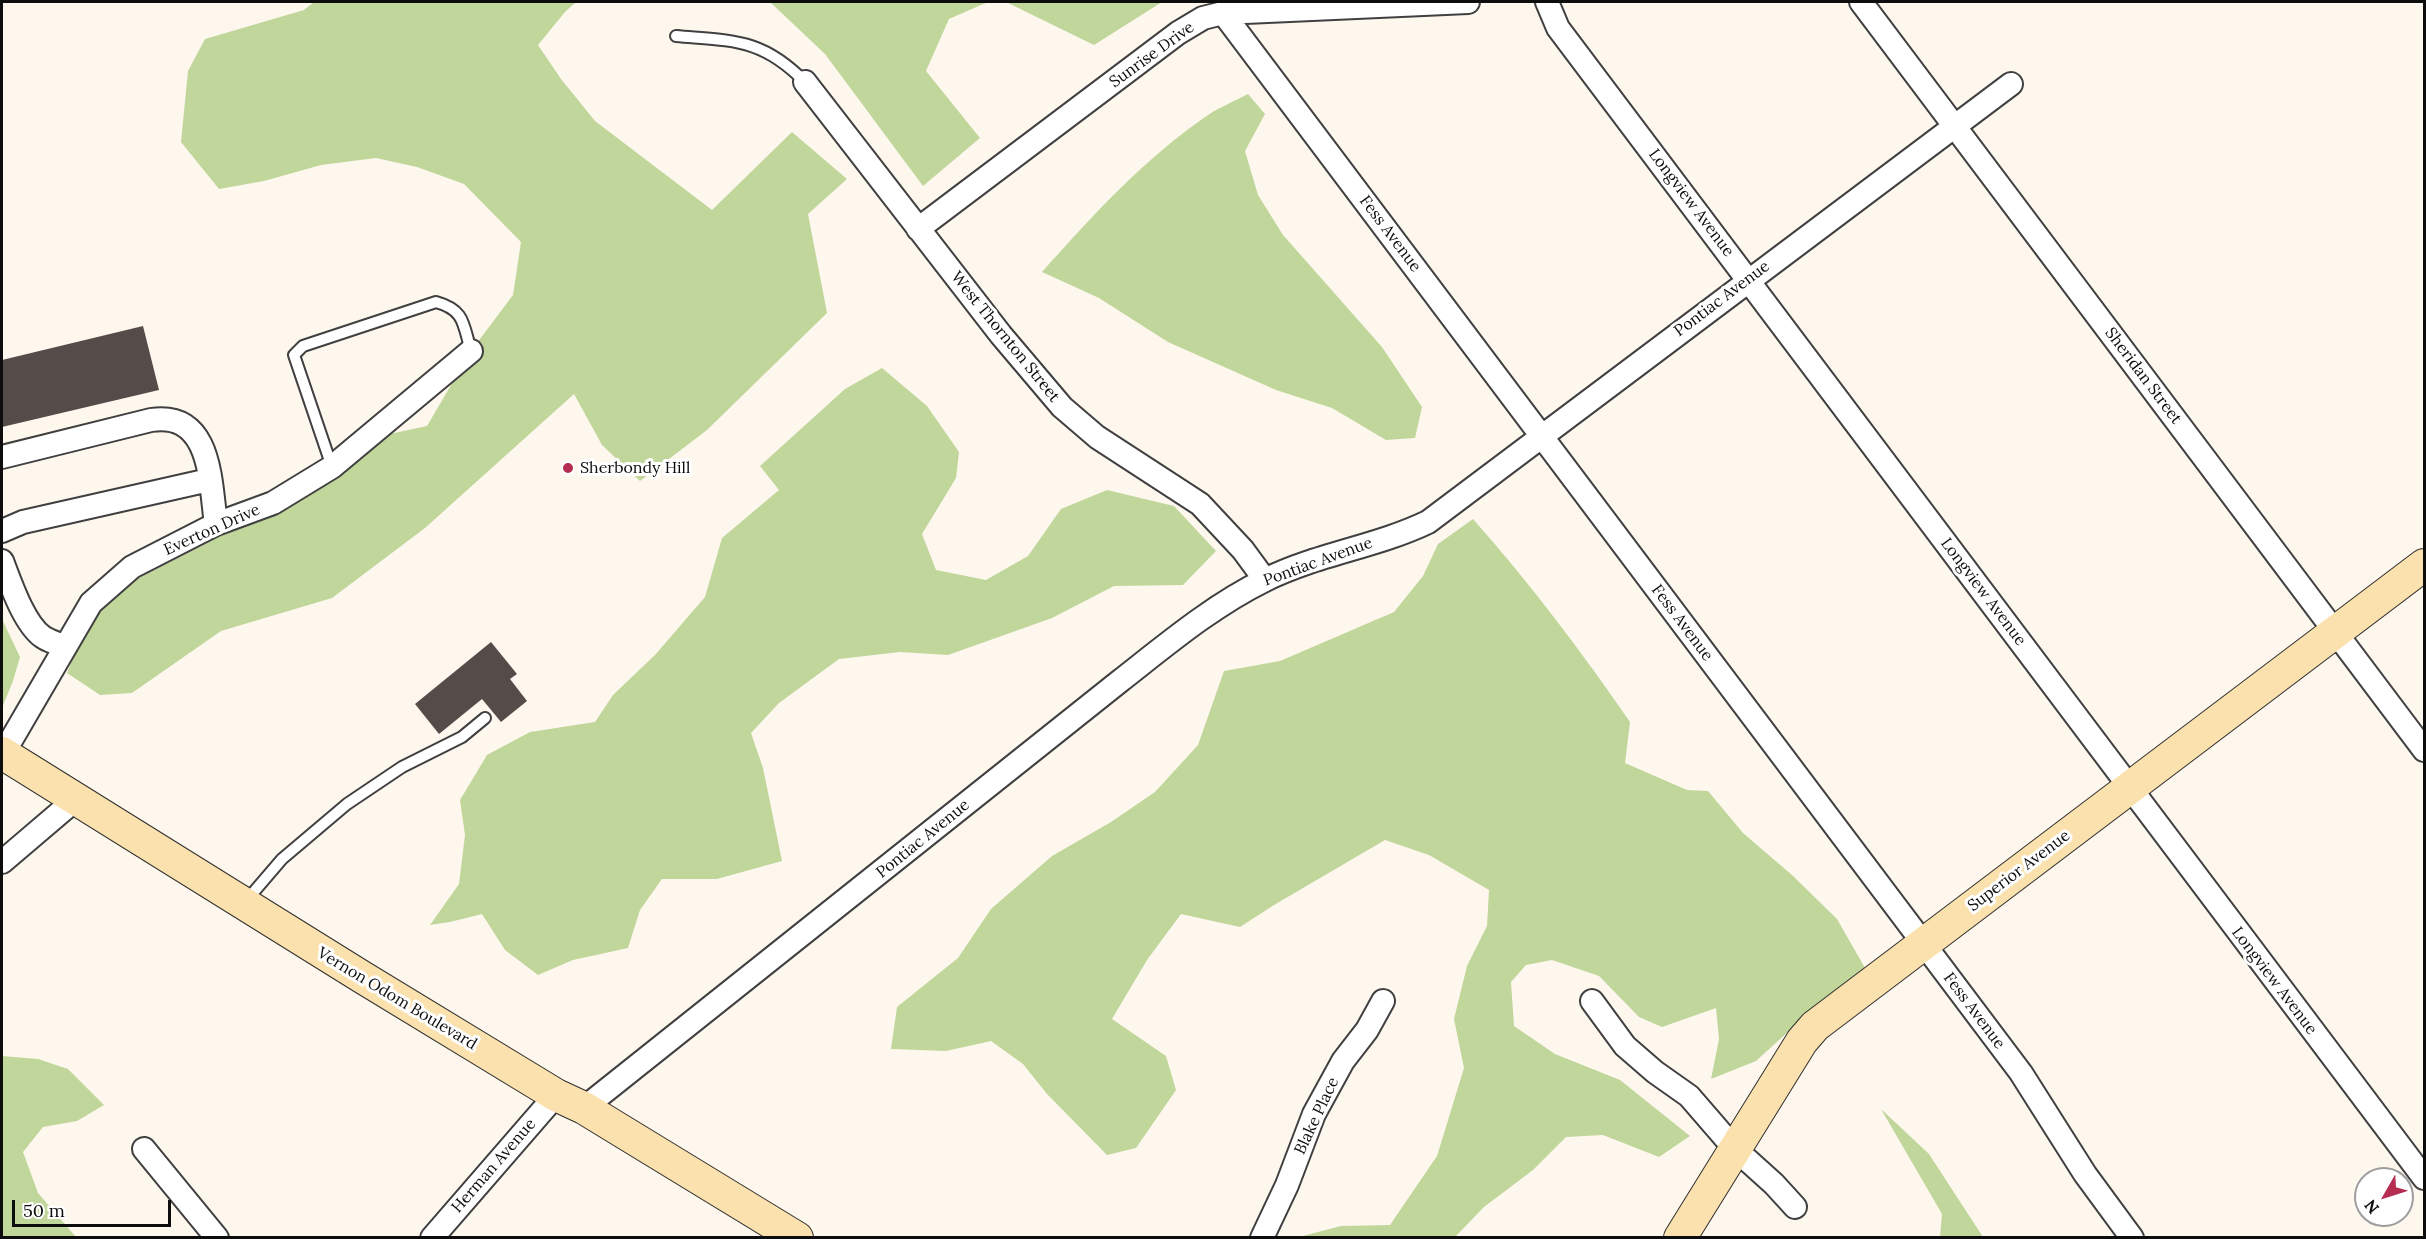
<!DOCTYPE html>
<html>
<head>
<meta charset="utf-8">
<style>
	body { margin:0 }
	#map { position:relative; width:2426px; height:1239px; overflow:hidden; background:#fef7ee; font-family:Lora,serif }
	canvas { display:block }
	.frame { position:absolute; inset:0; border:3px solid #0d0d0d; pointer-events:none }
	.north { position:absolute; left:2354px; top:1167px; width:60px; height:60px; box-sizing:border-box; background:#fff; border:2px solid #9e9e9e; border-radius:50%; rotate:231deg; font-size:16px; font-weight:700; line-height:24px; text-align:center; color:#0d0d0d }
	.north::after { content:''; display:block; margin:auto; width:21px; height:27px; background:#b52d50; clip-path:polygon(50% 0,100% 100%,50% 72%,0 100%) }
	.scale { position:absolute; left:12px; top:1200px; width:159px; height:27px; box-sizing:border-box; border:3px solid #0d0d0d; border-top:0; padding-left:8px; font-size:18px; line-height:21px; white-space:nowrap; color:#0d0d0d; -webkit-text-stroke:4px #fff; paint-order:stroke }
</style>
</head>
<body>
<div id="map">
<canvas width="2426" height="1239"></canvas>
<div class="frame"></div>
<div class="north">N</div>
<div class="scale">50 m</div>
</div>
<script>
const ctx = document.querySelector('canvas').getContext('2d');
ctx.lineJoin = 'round';
function paint(path, color) { ctx.fillStyle = color; ctx.fill(path, 'evenodd'); }
function trace(path, color, width, dash) { ctx.strokeStyle = color; ctx.lineWidth = width; ctx.lineCap = dash ? 'butt' : 'round'; ctx.setLineDash(dash || []); ctx.stroke(path); }
function write(font, color, halo, rows, align = 'center') {
  ctx.font = font + ' Lora,serif'; ctx.lineWidth = 6; ctx.setLineDash([]); ctx.textBaseline = 'middle'; ctx.strokeStyle = halo; ctx.fillStyle = color; for (const [text, x, y, turn = 0] of rows) {
    ctx.save(); ctx.translate(x, y); ctx.rotate((+turn || 0) * Math.PI / 180); ctx.textAlign = isNaN(turn) ? turn : align; if (halo) ctx.strokeText(text, 0, 0); ctx.fillText(text, 0, 0); ctx.restore();
  }
}
paint(new Path2D(`
	M314,2H576L565,12L538,45L561,79L595,121L712,210L792,132L847,179L808,214L827,313L707,430L640,481L602,445L574,394L425,528L332,598L221,631L132,693L100,695L67,673L88,621L133,581L209,542L216,524L366,439L427,426L471,351L513,295L521,242L464,184L417,167L376,158L321,165L264,181L219,189L181,142L188,71L205,39L304,10Z
	M770,2H988L949,19L926,71L980,138L923,186L825,54Z
	M1006,2H1162L1094,45Z
	M1248,94L1265,114L1245,151L1258,195L1283,235L1382,347L1422,407L1415,438L1386,440L1332,408L1276,390L1168,342L1099,298L1042,272C1093,215 1145,158 1208,115C1220,107 1235,101 1248,94Z
	M882,368L927,406L959,452L956,478L922,534L936,570L986,580L1028,556L1061,509L1107,490L1174,506L1216,551L1183,585L1114,586L1052,618L948,655L900,652L839,659L779,703L751,733L763,768L782,861L717,879H662L640,910L628,948L573,960L538,975L505,950L482,914L450,922L430,925L459,884L465,835L460,800L487,755L530,732L595,722L613,695L655,655L705,597L722,538L779,490L760,466L845,389Z
	M1473,519C1530,583 1581,651 1630,722L1625,763L1687,790L1708,791L1743,833L1792,875L1837,919L1865,968L1812,1010L1756,1061L1711,1079L1719,1039L1716,1008L1662,1027L1639,1017L1599,976L1552,960L1526,965L1511,982L1514,1026L1555,1054L1620,1080L1690,1136L1659,1157L1603,1135L1566,1137L1533,1170L1484,1207L1455,1237H1299L1341,1226L1390,1225L1437,1156L1464,1068L1454,1019L1467,966L1487,926L1489,890L1429,855L1385,840L1274,905L1240,927L1181,914L1147,960L1112,1019L1166,1056L1176,1090L1136,1148L1107,1155L1047,1094L1023,1064L991,1041L946,1051L891,1049L897,1007L958,958L991,909L1052,856L1111,822L1155,792L1198,745L1224,671L1280,661L1394,612L1423,576L1438,544Z
	M2,619L20,657L13,681L2,708Z
	M2,1056L38,1059L68,1069L104,1105L77,1121L43,1127L23,1152L38,1193L76,1237H2Z
	M1881,1109L1929,1154L1983,1237H1940L1942,1214Z`), '#c1d69a');
paint(new Path2D(`
	M143,326L159,390L2,427V360Z
	M491,642L517,674L510,679L527,701L501,722L482,699L439,734L415,704Z`), '#554c4a');
const lane = new Path2D(`
	M676,36C733,41 762,38 805,82
	M332,467L294,355L303,346L436,302C465,310 463,324 471,351
	M246,901L282,859L347,804L402,767L462,737L485,718`);
const street = new Path2D(`
	M1547,2L1558,28L2424,1178
	M1861,2L2424,750
	M1223,13L2021,1073L2085,1174L2132,1238
	M805,82L1001,335L1062,407L1097,437L1200,504L1243,550L1265,580
	M918,229L1178,33L1203,18L1223,13L1468,2
	M2,457L151,420C212,411 210,482 216,524
	M2,531L23,522L209,480
	M2,561C10,582 24,624 43,637C49,641 57,643 64,647
	M3,754L91,603L132,567L216,524L273,503L332,467L471,351
	M2,862L76,799
	M1592,1001L1625,1046L1655,1072L1689,1096L1734,1148L1774,1184L1795,1207
	M584,1108L1120,681C1166,645 1212,606 1265,580C1317,554 1376,547 1428,522L2011,84
	M144,1149L217,1238
	M432,1238L556,1095
	M1262,1238L1287,1185L1314,1114L1343,1061L1367,1030L1383,1001`);
const secondary = new Path2D(`
	M2,753L362,977L556,1095L584,1108L797,1238
	M1680,1238L1802,1041L1815,1026L2424,565`);
trace(lane, '#404040', 14);
trace(street, '#404040', 26);
trace(secondary, '#2f2f2f', 34);
trace(lane, '#fff', 10);
trace(street, '#fff', 22);
trace(secondary, '#fae1ad', 32);
for (const [x, y, r, color] of [
	[568,468,6,"#b52d50"]
]) { const dot = new Path2D(); dot.arc(x, y, r, 0, 2 * Math.PI); ctx.fillStyle = color; ctx.fill(dot); trace(dot, '#fff', 2); }
write('16px', '#0d0d0d', '#fff', [
	["Sunrise Drive",1152,55,-36],
	["Longview Avenue",1691,203,53],
	["Fess Avenue",1390,234,53],
	["Pontiac Avenue",1722,299,-37],
	["West Thornton Street",1005,337,51],
	["Sheridan Street",2143,376,53],
	["Everton Drive",212,530,-24],
	["Pontiac Avenue",1318,562,-20],
	["Longview Avenue",1983,592,53],
	["Fess Avenue",1682,623,53],
	["Pontiac Avenue",923,839,-39],
	["Superior Avenue",2019,871,-37],
	["Longview Avenue",2274,981,53],
	["Vernon Odom Boulevard",397,999,31],
	["Fess Avenue",1974,1011,53],
	["Blake Place",1317,1116,-65],
	["Herman Avenue",494,1166,-49]
]);
write('16px', '#0d0d0d', '#fff', [
	["Sherbondy Hill",580,468]
], 'left');
</script>
</body>
</html>
